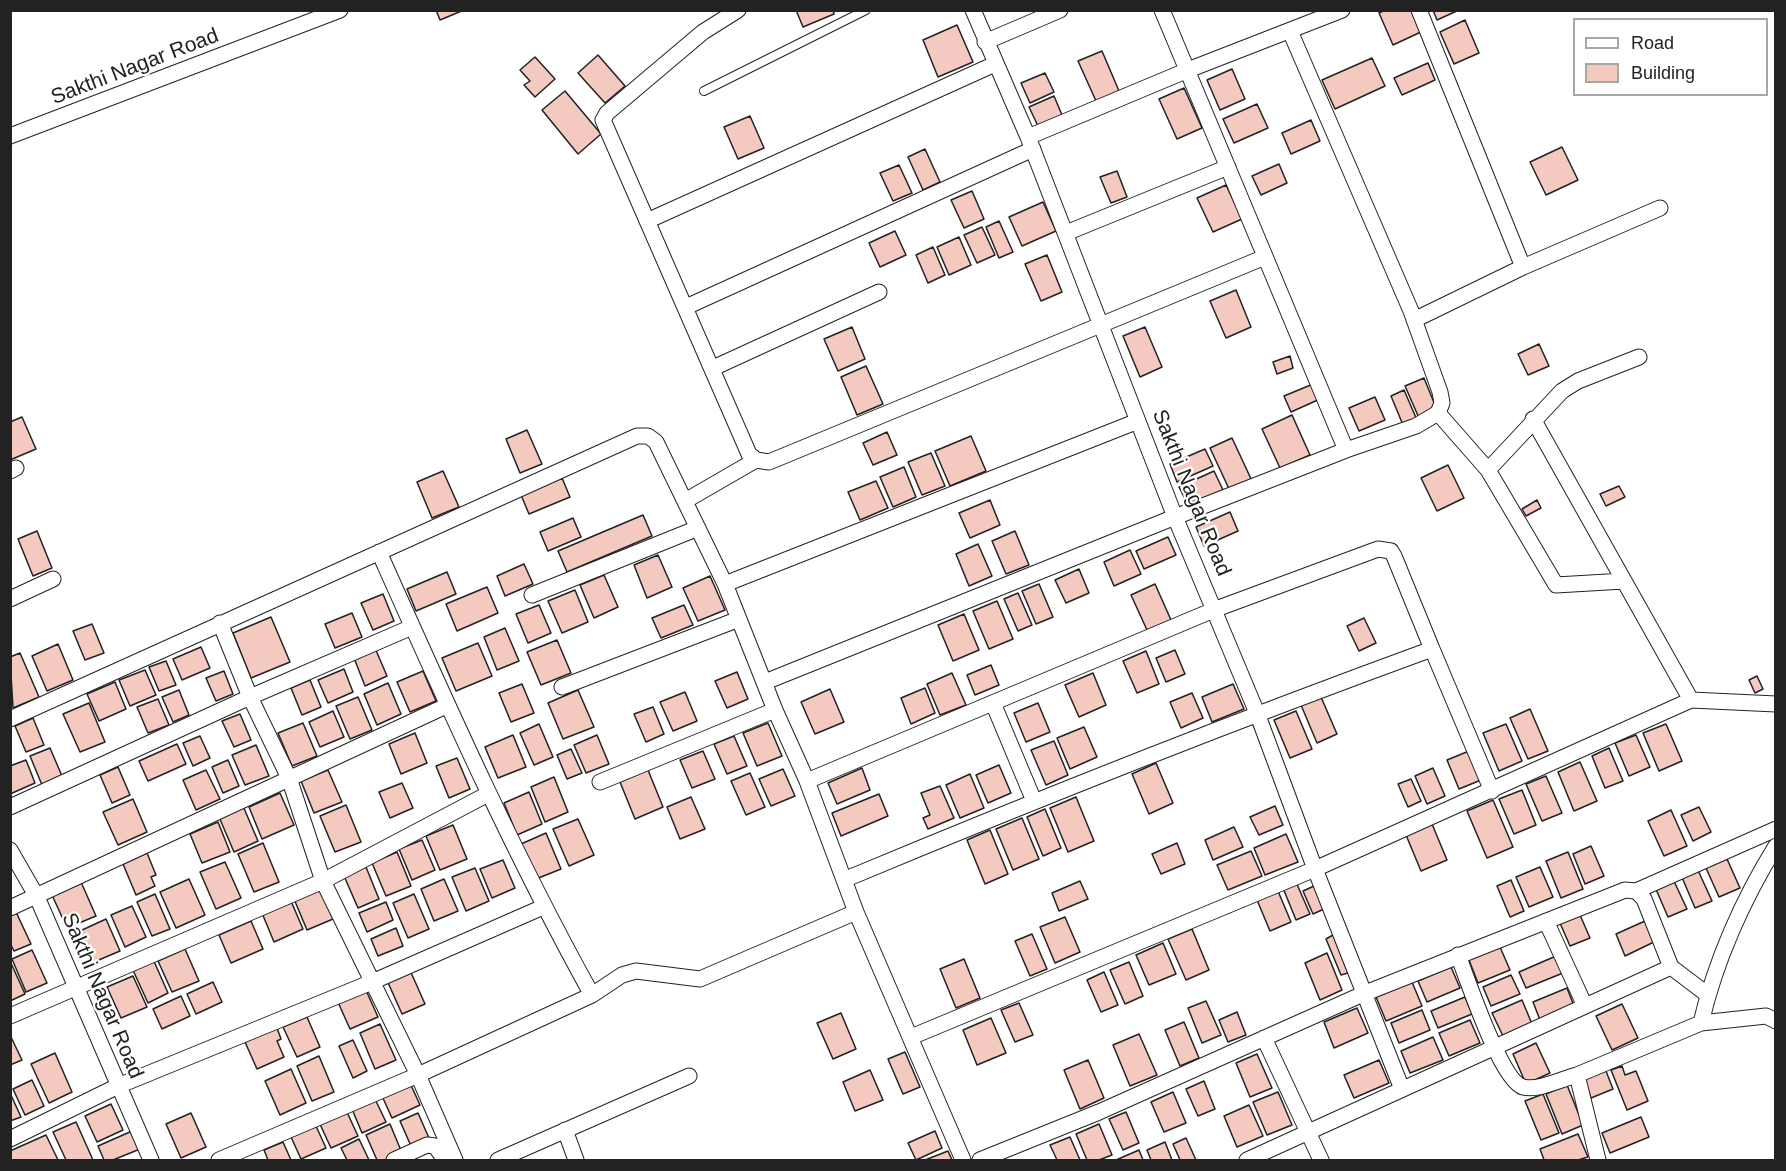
<!DOCTYPE html>
<html>
<head>
<meta charset="utf-8">
<style>
	body { margin:0 }
	#map { position:relative; width:1786px; height:1171px; overflow:hidden; background:#fff; font-family:Helvetica,sans-serif }
	canvas { display:block }
	.frame { position:absolute; inset:0; border:12px solid #222; pointer-events:none }
	.legend { position:absolute; left:1573px; top:18px; width:195px; height:78px; box-sizing:border-box; background:#fff; border:2px solid #a7a7a7; margin:0; padding:8px 10px; list-style:none; font-size:18px; color:#222 }
	.legend li { display:flex; align-items:center; gap:12px; height:30px }
	.legend b { width:30px; border:2px solid #a7a7a7 }
</style>
</head>
<body>
<div id="map">
<canvas width="1786" height="1171"></canvas>
<div class="frame"></div>
<ul class="legend">
<li><b style="height:8px;background:#fff"></b>Road</li>
<li><b style="height:16px;background:#f3c9c0"></b>Building</li>
</ul>
</div>
<script>
const ctx = document.querySelector('canvas').getContext('2d');
ctx.lineJoin = 'round';
function paint(path, color) { ctx.fillStyle = color; ctx.fill(path, 'evenodd'); }
function trace(path, color, width, dash) { ctx.strokeStyle = color; ctx.lineWidth = width; ctx.lineCap = dash ? 'butt' : 'round'; ctx.setLineDash(dash || []); ctx.stroke(path); }
function write(font, color, halo, rows, align = 'center') {
  ctx.font = font + ' Helvetica,sans-serif'; ctx.lineWidth = 4.5; ctx.setLineDash([]); ctx.textBaseline = 'middle'; ctx.strokeStyle = halo; ctx.fillStyle = color; for (const [text, x, y, turn = 0] of rows) {
    ctx.save(); ctx.translate(x, y); ctx.rotate((+turn || 0) * Math.PI / 180); ctx.textAlign = isNaN(turn) ? turn : align; if (halo) ctx.strokeText(text, 0, 0); ctx.fillText(text, 0, 0); ctx.restore();
  }
}
const building = new Path2D(`
	M436,10H464L440,20Z
	M796,10H833L834,14L803,27Z
	M1385,10H1414L1423,31L1393,45L1379,13Z
	M1433,10H1459L1437,20Z
	M1465,20L1479,53L1454,64L1440,32Z
	M957,25L973,62L938,77L923,40Z
	M1102,51L1119,91L1096,101L1078,61Z
	M598,55L625,86L605,103L578,73Z
	M535,57L555,79L535,97L524,85L530,81L520,70Z
	M1372,58L1385,86L1335,109L1322,80Z
	M1428,63L1435,80L1402,95L1394,78Z
	M1232,69L1245,99L1220,110L1207,80Z
	M1045,73L1054,92L1030,103L1021,83Z
	M1184,88L1202,128L1177,139L1159,99Z
	M565,91L601,134L578,154L542,110Z
	M1054,96L1062,115L1038,126L1029,107Z
	M1257,104L1268,128L1234,143L1223,119Z
	M750,116L764,148L738,159L724,127Z
	M1311,120L1320,141L1291,154L1282,133Z
	M1562,147L1578,180L1546,195L1530,162Z
	M925,149L940,182L923,190L908,157Z
	M1279,164L1287,183L1261,195L1252,176Z
	M899,165L912,193L893,201L880,173Z
	M1117,171L1127,197L1111,203L1100,177Z
	M1226,185L1242,219L1213,232L1197,198Z
	M972,191L984,219L964,228L951,200Z
	M1043,202L1056,231L1022,246L1009,217Z
	M999,221L1013,252L999,258L986,227Z
	M982,227L995,255L977,263L964,235Z
	M895,231L906,255L880,267L869,243Z
	M959,237L971,265L949,275L937,247Z
	M933,247L945,275L928,283L916,255Z
	M1047,255L1062,292L1041,301L1025,264Z
	M1236,290L1251,327L1226,338L1210,301Z
	M852,327L865,359L838,371L824,339Z
	M1145,327L1162,367L1140,377L1123,336Z
	M1539,344L1549,366L1528,375L1518,354Z
	M1290,356L1293,368L1277,374L1273,362Z
	M866,366L883,404L857,415L841,377Z
	M1424,378L1437,410L1419,418L1405,386Z
	M1313,384L1320,399L1291,412L1284,396Z
	M1404,390L1417,420L1403,425L1391,396Z
	M1375,397L1385,420L1359,431L1349,408Z
	M1292,415L1310,455L1280,468L1262,429Z
	M22,417L36,449L10,460V422Z
	M527,430L542,464L520,473L506,439Z
	M887,432L897,455L873,465L863,443Z
	M971,436L986,471L950,486L935,451Z
	M1232,438L1252,481L1230,491L1210,448Z
	M1205,449L1213,466L1177,482L1170,464Z
	M931,453L945,486L922,495L908,462Z
	M1448,465L1464,498L1437,511L1421,478Z
	M904,467L916,497L893,507L880,477Z
	M443,471L459,507L432,518L417,482Z
	M1214,471L1223,490L1188,505L1179,487Z
	M562,478L570,497L529,514L521,495Z
	M876,481L888,508L860,520L848,492Z
	M1619,486L1625,497L1606,506L1600,494Z
	M990,500L1000,525L970,538L959,513Z
	M1537,500L1541,508L1526,516L1522,509Z
	M1230,512L1238,531L1204,546L1196,527Z
	M643,515L652,536L567,572L558,551Z
	M573,518L581,537L548,551L540,532Z
	M37,531L52,568L33,576L18,539Z
	M1015,531L1029,565L1006,574L992,541Z
	M1168,537L1176,555L1144,569L1136,551Z
	M978,544L992,576L969,586L956,554Z
	M1130,550L1141,574L1114,586L1104,562Z
	M658,555L672,587L647,598L634,565Z
	M524,564L533,584L505,596L497,576Z
	M1079,569L1089,593L1066,603L1055,580Z
	M447,572L456,594L416,611L407,589Z
	M604,575L618,607L594,618L580,585Z
	M710,576L725,610L698,621L683,588Z
	M1039,584L1053,617L1036,624L1022,591Z
	M1155,584L1171,620L1147,630L1131,595Z
	M487,587L498,613L457,631L446,604Z
	M575,590L588,622L562,633L548,601Z
	M1018,593L1032,625L1018,631L1004,599Z
	M383,594L394,621L373,630L361,603Z
	M997,601L1013,639L989,649L973,611Z
	M539,605L551,633L528,643L516,614Z
	M684,605L693,625L661,638L652,618Z
	M352,613L362,637L335,648L325,624Z
	M964,614L979,650L953,661L938,625Z
	M271,617L290,662L251,678L233,633Z
	M1364,618L1376,643L1359,651L1347,626Z
	M92,624L104,653L85,660L73,631Z
	M505,628L519,661L497,670L484,637Z
	M557,640L571,673L541,685L527,652Z
	M478,643L492,676L456,691L442,658Z
	M58,644L73,680L47,691L32,656Z
	M201,647L210,668L182,680L173,659Z
	M375,648L387,676L365,686L354,658Z
	M1175,650L1185,674L1166,682L1156,658Z
	M1146,651L1159,684L1137,693L1123,661Z
	M20,653L39,697L13,708L10,657Z
	M166,661L176,685L159,691L149,667Z
	M991,665L999,685L975,695L967,675Z
	M344,669L353,692L328,703L318,680Z
	M145,670L156,695L130,706L119,680Z
	M224,671L233,694L216,701L206,678Z
	M423,671L436,701L410,712L397,682Z
	M737,672L748,699L727,708L715,681Z
	M952,673L966,705L940,715L927,684Z
	M1093,673L1106,705L1079,717L1065,685Z
	M1757,676L1763,689L1755,693L1749,680Z
	M310,680L321,707L302,715L291,688Z
	M115,682L126,709L99,721L87,694Z
	M388,683L401,714L377,725L364,694Z
	M522,684L534,713L511,722L499,693Z
	M1233,684L1244,709L1212,722L1202,697Z
	M925,688L935,713L911,724L901,698Z
	M830,689L844,722L815,734L801,702Z
	M179,690L189,715L173,722L162,697Z
	M578,690L594,727L563,739L548,703Z
	M685,692L697,721L673,731L660,702Z
	M1192,693L1203,718L1181,728L1170,702Z
	M358,697L372,730L350,739L336,706Z
	M1321,697L1337,734L1317,743L1301,705Z
	M158,699L169,725L148,733L137,707Z
	M89,703L105,742L80,752L63,714Z
	M1038,703L1050,732L1026,742L1014,713Z
	M653,707L664,734L646,742L634,714Z
	M1530,709L1548,751L1528,759L1510,718Z
	M333,711L344,737L320,747L309,722Z
	M1296,711L1312,749L1290,758L1274,720Z
	M240,714L251,740L234,747L222,721Z
	M33,718L44,745L26,752L15,726Z
	M303,723L317,756L292,766L278,733Z
	M768,723L782,756L757,766L743,733Z
	M539,724L553,757L534,765L520,733Z
	M1506,724L1522,761L1499,771L1483,733Z
	M1666,724L1682,761L1659,771L1643,733Z
	M1084,727L1097,757L1070,769L1057,738Z
	M415,733L427,763L401,774L389,744Z
	M513,735L526,767L498,778L485,747Z
	M597,735L609,764L586,773L574,745Z
	M1636,735L1650,767L1629,776L1615,743Z
	M200,736L210,758L193,766L183,743Z
	M734,736L747,766L727,774L714,744Z
	M1054,741L1068,775L1046,785L1031,750Z
	M177,744L186,764L148,781L139,761Z
	M256,745L269,776L245,785L232,755Z
	M50,748L62,776L42,785L30,756Z
	M1609,748L1623,781L1605,788L1592,756Z
	M571,749L582,773L567,779L557,755Z
	M703,751L715,779L692,788L680,760Z
	M1469,751L1481,780L1459,789L1447,760Z
	M457,758L470,789L449,798L436,766Z
	M26,760L35,783L10,794V766Z
	M228,760L239,786L223,793L212,767Z
	M1580,762L1597,801L1574,811L1558,772Z
	M1156,763L1173,803L1149,814L1132,774Z
	M999,765L1011,793L988,803L976,775Z
	M118,767L130,795L112,803L100,775Z
	M862,768L870,790L837,804L828,783Z
	M1433,768L1445,796L1427,804L1415,776Z
	M783,769L795,796L771,806L759,779Z
	M206,770L220,799L196,810L183,780Z
	M328,770L342,802L314,813L301,781Z
	M648,770L663,807L635,819L620,782Z
	M750,773L765,807L746,815L731,781Z
	M970,774L984,808L960,818L946,785Z
	M1546,776L1562,813L1542,821L1526,784Z
	M554,777L568,812L545,822L531,787Z
	M1411,779L1421,801L1408,807L1398,784Z
	M402,783L413,808L390,818L379,792Z
	M940,786L954,818L928,829L923,818L930,815L921,793Z
	M1522,790L1536,825L1514,834L1499,799Z
	M529,792L542,824L517,835L504,803Z
	M280,793L294,825L262,839L249,807Z
	M879,794L888,816L841,836L832,813Z
	M691,797L705,829L680,839L667,807Z
	M1076,797L1094,841L1068,852L1050,808Z
	M133,799L147,832L118,845L103,812Z
	M1493,800L1513,847L1487,858L1467,811Z
	M346,805L361,842L335,852L320,816Z
	M243,806L258,841L234,852L219,817Z
	M1275,806L1283,825L1259,835L1250,817Z
	M1699,807L1711,832L1693,841L1681,815Z
	M1045,809L1061,848L1043,856L1027,817Z
	M1671,810L1687,846L1664,856L1648,821Z
	M1022,818L1039,859L1013,870L996,829Z
	M578,819L594,855L569,866L553,829Z
	M218,822L230,852L202,863L190,834Z
	M1432,824L1447,860L1421,871L1406,835Z
	M453,825L467,859L440,870L426,836Z
	M1234,827L1243,847L1213,860L1205,840Z
	M990,830L1008,874L985,884L967,840Z
	M546,833L561,869L536,879L521,844Z
	M1286,834L1298,862L1265,875L1254,848Z
	M422,840L435,870L412,880L399,849Z
	M263,843L279,882L254,892L238,854Z
	M1177,843L1185,864L1161,874L1152,854Z
	M1591,846L1604,876L1585,884L1573,854Z
	M1251,851L1262,876L1228,890L1217,865Z
	M397,852L411,886L386,896L372,863Z
	M1568,852L1583,889L1561,898L1546,861Z
	M147,853L156,875L151,877L155,886L136,895L123,864Z
	M1727,859L1740,888L1719,897L1706,868Z
	M503,860L515,888L492,898L480,869Z
	M225,862L241,898L216,909L200,872Z
	M366,867L379,899L358,908L344,876Z
	M1540,867L1553,897L1529,907L1516,877Z
	M475,868L489,901L466,911L452,877Z
	M1697,868L1712,901L1695,908L1681,875Z
	M189,879L205,915L176,928L160,892Z
	M444,879L458,911L434,921L421,889Z
	M1673,879L1687,909L1668,917L1655,887Z
	M1511,880L1524,911L1510,917L1497,886Z
	M1080,881L1088,899L1059,911L1052,893Z
	M81,882L96,916L67,928L52,895Z
	M1296,882L1310,914L1296,920L1283,888Z
	M1314,886L1324,909L1313,914L1303,891Z
	M320,888L333,919L307,930L294,899Z
	M1278,891L1291,922L1270,931L1257,900Z
	M155,894L170,929L152,936L137,902Z
	M414,894L429,929L408,938L393,903Z
	M291,901L303,929L274,942L262,913Z
	M386,902L393,920L367,932L359,913Z
	M132,906L146,937L125,947L111,915Z
	M16,912L31,944L14,951L10,943V914Z
	M1580,915L1590,938L1570,946L1560,923Z
	M1065,917L1080,952L1055,963L1040,927Z
	M106,919L120,951L94,962L80,931Z
	M251,921L263,949L231,963L219,935Z
	M1645,921L1654,942L1625,956L1616,934Z
	M396,928L403,946L378,956L371,939Z
	M1192,929L1209,970L1186,980L1168,939Z
	M1032,934L1047,969L1030,976L1015,941Z
	M1333,935L1348,973L1341,975L1326,939Z
	M1163,943L1176,974L1149,985L1136,955Z
	M1500,947L1510,970L1478,983L1469,960Z
	M185,949L199,981L172,992L158,961Z
	M32,950L47,983L26,992L12,959Z
	M1327,953L1342,990L1320,1000L1305,963Z
	M1556,956L1563,973L1526,988L1519,972Z
	M153,959L168,993L148,1003L132,968Z
	M964,959L980,998L956,1008L940,969Z
	M10,961L25,994L10,1001Z
	M1129,962L1143,996L1125,1004L1110,970Z
	M1451,967L1460,988L1427,1002L1418,981Z
	M409,968L425,1004L402,1014L386,978Z
	M1104,972L1118,1005L1101,1012L1087,980Z
	M1511,975L1520,994L1491,1006L1483,987Z
	M133,976L147,1007L121,1018L107,987Z
	M213,982L222,1002L196,1014L187,994Z
	M1412,982L1422,1006L1386,1021L1376,997Z
	M365,988L378,1017L350,1029L337,1000Z
	M1567,988L1574,1006L1540,1020L1533,1002Z
	M181,996L190,1016L162,1029L153,1009Z
	M1465,997L1472,1014L1438,1028L1431,1011Z
	M1522,1000L1532,1024L1503,1036L1492,1013Z
	M1206,1001L1221,1035L1202,1043L1188,1008Z
	M1019,1003L1033,1035L1015,1042L1001,1010Z
	M1622,1004L1638,1038L1612,1050L1596,1016Z
	M1357,1008L1368,1033L1334,1048L1324,1022Z
	M1422,1010L1430,1030L1399,1043L1391,1023Z
	M1237,1012L1246,1035L1228,1042L1219,1020Z
	M841,1013L856,1049L833,1059L817,1023Z
	M307,1017L320,1047L297,1057L283,1027Z
	M991,1018L1006,1053L977,1065L963,1030Z
	M1470,1020L1480,1043L1449,1056L1439,1033Z
	M1184,1022L1199,1058L1180,1066L1165,1030Z
	M380,1024L396,1060L375,1069L360,1033Z
	M277,1028L281,1039L277,1041L284,1057L257,1069L245,1042Z
	M1139,1034L1157,1075L1130,1086L1113,1045Z
	M10,1035L22,1060L10,1065Z
	M1433,1037L1443,1060L1410,1073L1401,1051Z
	M353,1040L367,1071L353,1078L339,1046Z
	M1536,1043L1550,1073L1526,1084L1513,1054Z
	M905,1052L920,1087L903,1094L888,1059Z
	M55,1053L72,1092L49,1103L31,1064Z
	M1257,1054L1272,1088L1250,1097L1236,1063Z
	M319,1056L334,1092L312,1101L297,1066Z
	M1088,1060L1104,1098L1080,1109L1064,1070Z
	M1379,1060L1389,1083L1354,1098L1344,1075Z
	M1622,1066L1625,1075L1636,1071L1648,1101L1627,1110L1611,1070Z
	M291,1069L306,1103L280,1115L265,1081Z
	M870,1070L883,1100L855,1111L843,1082Z
	M1606,1071L1613,1089L1591,1098L1584,1079Z
	M32,1080L44,1106L25,1115L13,1089Z
	M1204,1081L1215,1109L1198,1116L1186,1089Z
	M410,1083L420,1105L392,1118L382,1096Z
	M1567,1085L1583,1125L1562,1134L1546,1094Z
	M1173,1092L1186,1123L1164,1132L1151,1102Z
	M1278,1092L1292,1125L1267,1135L1253,1102Z
	M10,1093L21,1117L10,1121Z
	M1543,1094L1559,1133L1541,1140L1525,1101Z
	M375,1099L386,1122L362,1133L352,1109Z
	M111,1104L123,1130L97,1142L85,1116Z
	M1249,1105L1263,1136L1237,1147L1224,1116Z
	M346,1110L358,1136L331,1148L319,1122Z
	M1126,1112L1139,1143L1123,1150L1109,1119Z
	M191,1113L206,1147L181,1158L166,1124Z
	M418,1113L429,1138L411,1146L400,1121Z
	M1641,1117L1649,1137L1610,1153L1602,1133Z
	M76,1122L93,1160H66L53,1132Z
	M390,1124L402,1153L385,1160H377L366,1135Z
	M1099,1124L1112,1155L1099,1160H1087L1076,1134Z
	M316,1126L326,1148L301,1159L291,1137Z
	M132,1131L140,1149L113,1160H104L98,1146Z
	M935,1131L942,1148L916,1160L908,1143Z
	M1578,1134L1588,1157L1578,1160H1544L1540,1149Z
	M46,1135L58,1160H10V1151Z
	M1070,1137L1080,1160H1057L1050,1145Z
	M1186,1138L1196,1160H1180L1173,1144Z
	M359,1139L369,1160H347L341,1148Z
	M283,1142L291,1160H268L264,1150Z
	M1165,1142L1172,1160H1151L1147,1150Z
	M1139,1150L1143,1160H1116Z
	M948,1151L952,1160H925Z`);
paint(building, '#f3c9c0');
trace(building, '#222', 1.5);
const service = new Path2D(`
	M704,91L866,10`);
const minor = new Path2D(`
	M738,10L703,32L607,113L603,120L749,454L756,460L769,462L1265,257
	M973,10L1028,137L1175,517L1257,713L1315,869L1402,1089
	M1162,10L1346,450
	M1419,10L1523,267
	M985,42L1060,10
	M10,136L340,10
	M1028,137L1188,70L1342,10
	M647,221L995,64
	M1066,233L1228,167
	M686,307L1033,149
	M1414,320L1523,267L1660,208
	M713,368L879,292
	M1438,413L1488,470L1556,585L1624,581
	M1533,419L1691,700
	M1488,470L1562,391L1578,381L1639,357
	M10,471L16,468
	M685,501L756,460
	M725,584L1138,421
	M532,595L698,528
	M10,599L53,579
	M220,623L250,697L289,778L323,881L418,1075L455,1160
	M765,682L1175,517L1346,450L1416,426L1438,413L1442,403L1440,392L1411,311L1290,31
	M562,687L739,619
	M993,703L1034,801
	M10,719L637,436H648L656,442L725,584L775,710L807,781L856,912L963,1160
	M807,781L1216,609L1378,549L1391,551L1394,556L1432,649
	M600,782L775,710
	M10,807L250,697L412,627
	M10,850L37,897L151,1160
	M846,879C1040,798 1235,721 1432,649L1492,791
	M1636,891L1776,829
	M10,908L446,706
	M1546,921L1585,1006
	M1458,955C1467,978 1501,1081 1523,1087C1539,1091 1561,1079 1577,1075
	M592,995L622,975L636,971L700,979L856,912
	M10,1016L323,881L488,794
	M1701,1023L1766,1016L1776,1021
	M911,1037L1315,869L1691,700L1776,704
	M1264,1038L1321,1160
	M565,1130L576,1160
	M10,1139L118,1086L372,982L543,907
	M219,1160L418,1075L592,995C512,851 446,702 379,552
	M394,1160L427,1145L435,1146L445,1160
	M498,1160L689,1076
	M980,1160L1099,1112L1363,994L1625,890L1636,891L1644,899L1671,967L1708,995
	M1247,1160L1671,967
	M1598,1160L1577,1075L1701,1023C1715,962 1743,899 1776,846`);
trace(service, '#222', 10);
trace(minor, '#222', 17);
trace(service, '#fff', 8);
trace(minor, '#fff', 15);
write('21px', '#222', '#fff', [
	["Sakthi Nagar Road",135,67,-21],
	["Sakthi Nagar Road",1191,493,68],
	["Sakthi Nagar Road",102,996,67]
]);
</script>
</body>
</html>
